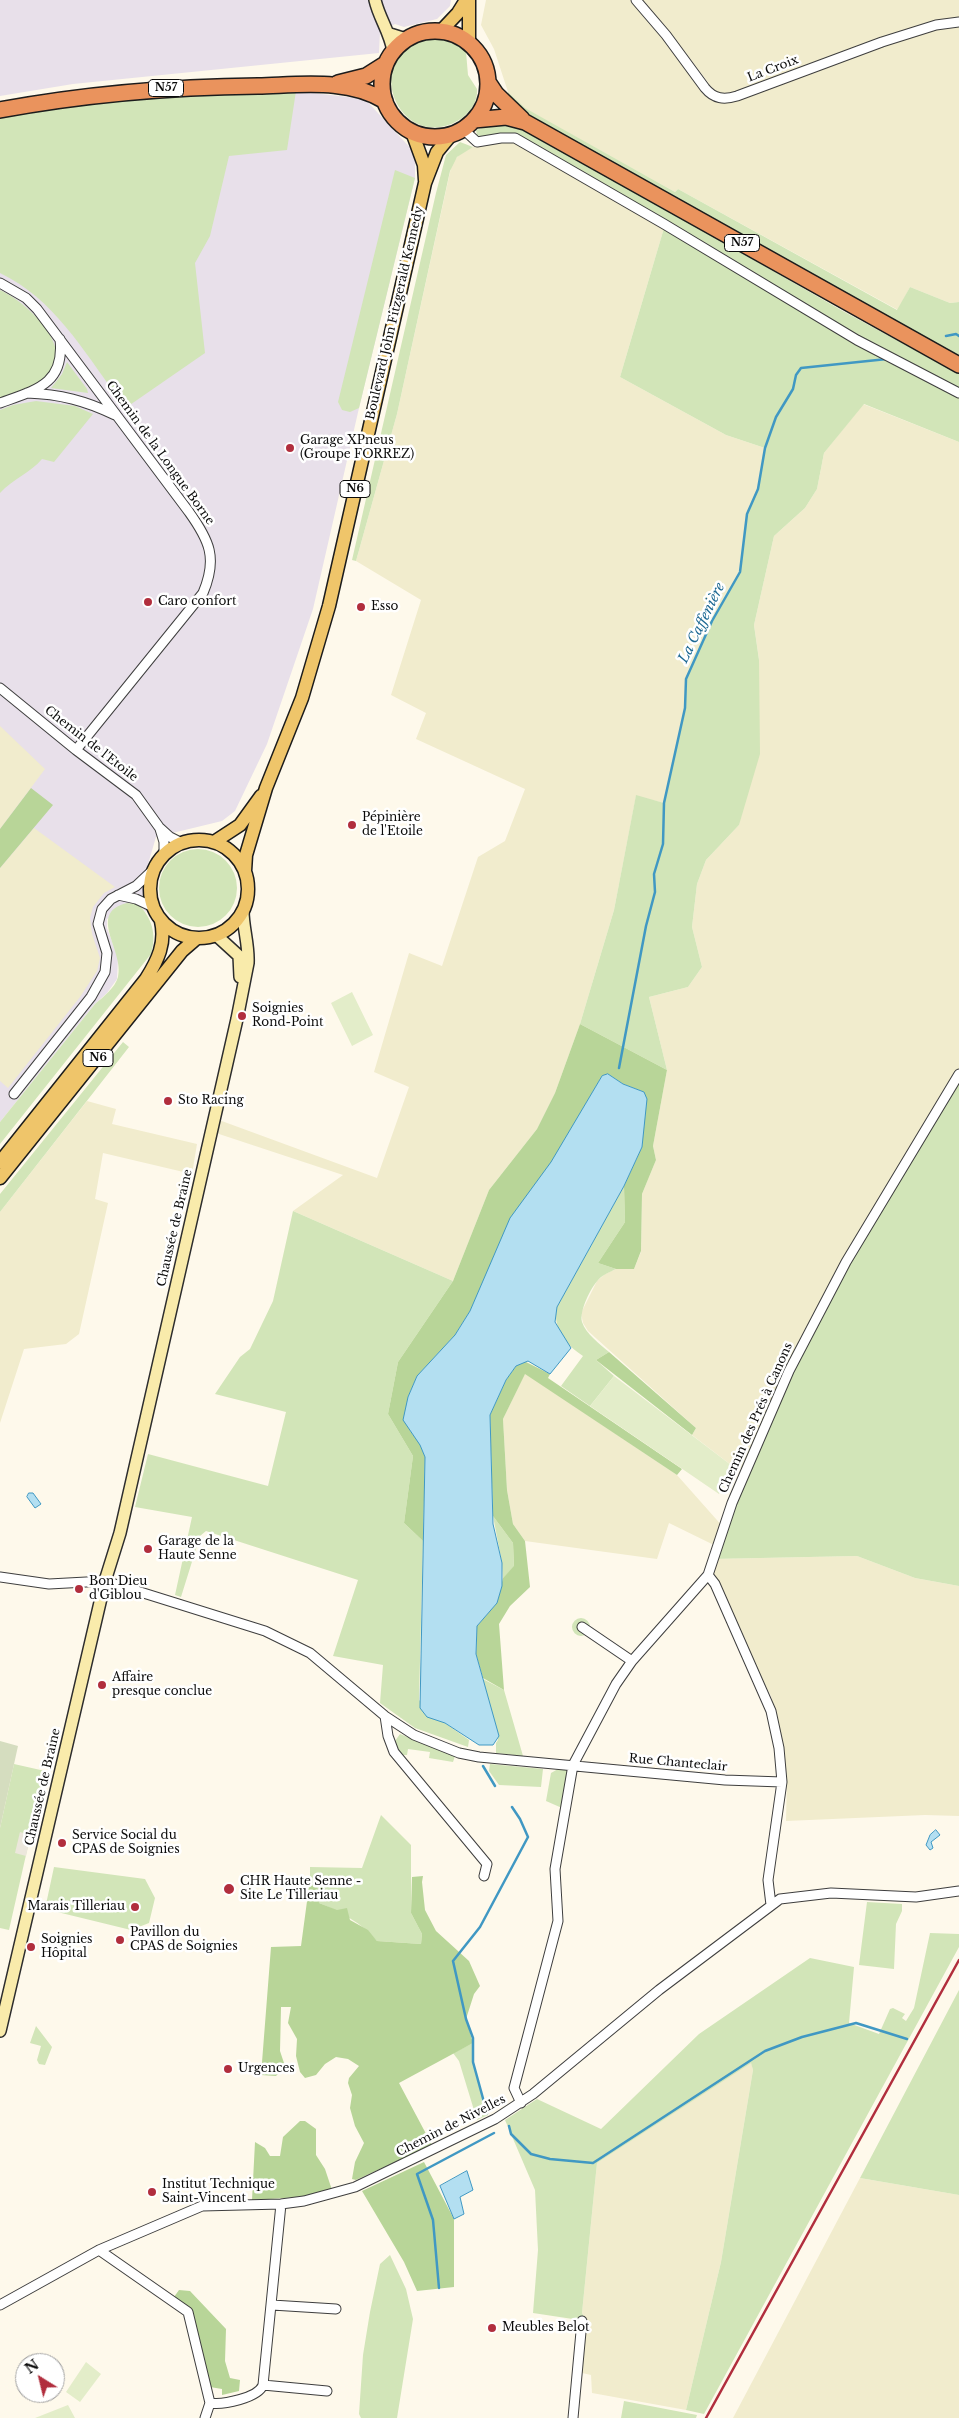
<!DOCTYPE html>
<html>
<head>
<meta charset="utf-8">
<style>
	body { margin:0 }
	#map { position:relative; width:959px; height:2418px; overflow:hidden; background:#fef9eb; font-family:"Libre Baskerville",serif }
	canvas { display:block }
	.north { position:absolute; left:15px; top:2353px; width:50px; height:50px; box-sizing:border-box; background:#fff; border:1px solid #9d9d9d; border-radius:50%; rotate:324deg; font-size:14px; font-weight:700; line-height:20px; text-align:center; color:#0b0b0b }
	.north::after { content:''; display:block; margin:auto; width:18px; height:22px; background:#b12e3d; clip-path:polygon(50% 0,100% 100%,50% 72%,0 100%) }
</style>
</head>
<body>
<div id="map">
<canvas width="959" height="2418"></canvas>
<div class="north">N</div>
</div>
<script>
const ctx = document.querySelector('canvas').getContext('2d');
ctx.lineJoin = 'round';
function paint(path, color) { ctx.fillStyle = color; ctx.fill(path, 'evenodd'); }
function trace(path, color, width, dash) { ctx.strokeStyle = color; ctx.lineWidth = width; ctx.lineCap = dash ? 'butt' : 'round'; ctx.setLineDash(dash || []); ctx.stroke(path); }
function write(font, color, halo, rows, align = 'center') {
  ctx.font = font + ' "Libre Baskerville",serif'; ctx.lineWidth = 5; ctx.setLineDash([]); ctx.textBaseline = 'middle'; ctx.strokeStyle = halo; ctx.fillStyle = color; for (const [text, x, y, turn = 0] of rows) {
    ctx.save(); ctx.translate(x, y); ctx.rotate((+turn || 0) * Math.PI / 180); ctx.textAlign = isNaN(turn) ? turn : align; if (halo) ctx.strokeText(text, 0, 0); ctx.fillText(text, 0, 0); ctx.restore();
  }
}
paint(new Path2D(`
	M0,0H451L450,6L437,19L404,27L395,24L380,32L379,53L73,84L0,96Z
	M296,91L365,99L415,153V178L359,408L313,609L267,744L235,811L222,821L156,837L146,871V912L138,904L107,919V928L118,958L117,979L107,993L95,1004L0,1122V116Z`), '#e8e0ea');
paint(new Path2D(`
	M486,0H633L711,86L669,31L641,0H959V302L950,303L910,287L898,310L678,189L675,192L524,108L508,92L494,49L481,25Z
	M512,139L664,228L620,377L726,435L765,448L758,489L747,514L740,572L712,621L686,679L685,708L664,803L636,796L614,910L580,1024L555,1093L537,1129L489,1190L453,1281L293,1211L343,1175L216,1133L219,1120L377,1178L409,1087L374,1072L409,953L442,966L478,857L505,841L525,789L416,739L426,713L391,695L421,600L356,561L397,414L452,163L461,153L473,147Z
	M863,404L959,442V1077L749,1468H735L692,1435L696,1428L588,1331L583,1323L581,1313L597,1281L605,1274L616,1269H634L641,1252L642,1194L656,1160L653,1146L667,1070L649,997L688,987L702,967L692,927L697,884L706,860L739,825L759,660L754,625L774,536L805,508L817,489L824,453Z
	M0,726L45,769L0,829Z
	M34,828L115,887L104,893L93,907L90,918L92,934L100,958L97,971L80,997L8,1088L0,1081V868Z
	M87,1101L116,1109L112,1124L197,1144L192,1174L103,1153L95,1199L108,1203L79,1334L66,1344L24,1349L0,1423V1212Z
	M525,1373L677,1475L724,1528L718,1547L669,1523L657,1559L525,1541L513,1524L507,1490L503,1419Z
	M857,1556L915,1578L959,1586V1816L925,1815L786,1821L787,1778L783,1742L771,1696L708,1575L712,1559Z
	M751,2062L753,2070L721,2262L686,2410L592,2393L591,2375L582,2373L581,2371L586,2321L582,2313L597,2163Z
	M860,2178L959,2195V2418H733Z`), '#f1eccd');
paint(new Path2D(`
	M427,39L444,40L463,48L466,52L468,75L477,89C478,102 470,113 459,120C400,155 358,57 427,39Z
	M296,91L287,150L229,156L210,236L195,263L205,353L124,409L117,396C82,349 54,299 0,273V116L81,103L183,94Z
	M508,92L525,108L675,192L678,189L897,310L910,287L950,303L959,302V356L524,113L508,100Z
	M494,124H517L841,310L959,374V389L859,337L515,134C503,133 488,140 477,135L476,130Z
	M460,142L473,147L457,157L450,171L397,414L356,561L352,560L436,193L446,155Z
	M395,170L415,178L359,408L350,412L342,410L338,402Z
	M664,228L959,394V442L864,404L824,453L817,489L805,508L774,536L754,625L759,660L760,754L739,825L706,860L697,884L692,927L702,967L688,987L649,997L667,1070L580,1024L614,910L636,795L664,803L685,708L686,679L712,621L740,572L747,514L758,489L765,448L726,435L620,377Z
	M0,290C29,303 85,356 40,384C28,391 13,395 0,400Z
	M67,362L87,389L88,393L51,388L62,374Z
	M36,401L75,406L93,414L54,462L42,459C30,473 13,479 0,493V410L13,405Z
	M159 888a39 39 0 1 1 78 0a39 39 0 1 1-78 0Z
	M127,903L138,904C152,918 157,934 151,954L0,1144V1122L95,1004C103,997 115,988 118,977C125,951 86,913 127,903Z
	M123,1042L129,1047L0,1212V1194Z
	M959,1077V1586L915,1578L857,1556L712,1559L792,1372L853,1258Z
	M624,1186L625,1222L598,1263L616,1269C610,1272 604,1274 599,1279C591,1287 579,1311 582,1322C586,1334 600,1344 609,1352L596,1360L614,1376L590,1406L561,1386L583,1356C566,1345 552,1328 557,1307Z
	M293,1211L453,1281L398,1362L388,1414L413,1456L404,1523L423,1541L419,1700L445,1723L469,1740L468,1747L415,1728L380,1703L383,1665L333,1656L358,1580L206,1531L200,1536L181,1597L175,1595L192,1517L135,1507L148,1454L268,1486L286,1412L215,1394L240,1357L250,1349L273,1301Z
	M493,1516L513,1543L514,1567L503,1578L502,1563Z
	M572 1627a9 9 0 1 1 18 0a9 9 0 1 1-18 0Z
	M483,1679L504,1690L523,1756L496,1753V1743L498,1740Z
	M400,1734L455,1756L453,1762L429,1758L430,1752L408,1749L407,1755H401L395,1741Z
	M14,1764L45,1771L9,1930L0,1928V1828Z
	M490,1764L543,1769L541,1787L499,1785L489,1771Z
	M558,1769H569L562,1808L546,1801L551,1773Z
	M381,1815L411,1845V1913L422,1934L421,1944L377,1941C363,1924 340,1911 319,1903L317,1880L310,1879V1867L362,1868Z
	M54,1867L145,1879L155,1898L149,1923L131,1930L45,1909Z
	M867,1902L902,1904V1911L896,1924L894,1969L859,1965Z
	M930,1933L959,1934V1947L704,2414L686,2410L721,2262L753,2070L751,2063L597,2163L582,2313L586,2321L533,2313L538,2250L535,2190L505,2120L537,2099L601,2129L699,2034L810,1958L854,1967L849,2023L879,2034L890,2009L893,2008L905,2014L902,2018L906,2021L914,2008Z
	M959,1990V2195L860,2178Z
	M36,2026L52,2047L45,2065L39,2064L37,2060L41,2046L30,2043Z
	M473,2043V2062L488,2115L477,2120L459,2061L453,2053Z
	M390,2255L406,2289L413,2319L397,2418H361L359,2414L363,2355L370,2312L380,2264Z
	M624,2401L697,2415L696,2418H621Z`), '#d2e5b8');
paint(new Path2D(`
	M31,788L53,805L0,868V829Z
	M580,1024L667,1070L653,1146L656,1160L642,1194L641,1251L634,1269H616L598,1263L625,1222L624,1186L642,1147L644,1092L623,1084L608,1074L602,1076L487,1275L470,1311L455,1335L417,1376L408,1397L409,1429L420,1444L425,1457L423,1541L404,1523L413,1456L388,1414L398,1362L453,1281L489,1190L537,1129L555,1093Z
	M609,1352L696,1428L692,1435L596,1360Z
	M524,1361L550,1374L548,1378L682,1469L677,1475L525,1374L503,1419L507,1490L513,1524L525,1541L530,1587L510,1606L499,1624L504,1690L483,1678L476,1654L477,1626L497,1603L503,1578L514,1566L513,1543L493,1516L490,1415L506,1380L516,1366Z
	M423,1876L422,1882L425,1910L436,1931L469,1961L480,1986L474,1994L466,2019L473,2043L399,2083L432,2145L356,2180L352,2179L355,2162L364,2143L355,2126L350,2108L352,2095L348,2083L349,2078L359,2066L348,2059L336,2057L325,2064L316,2075L305,2078L300,2072L296,2056L297,2039L288,2023L291,2007H281L280,2051L285,2066L276,2076L261,2075L271,1947L301,1946L310,1879L317,1880L319,1903L337,1910L347,1908L350,1920L368,1930L377,1941L421,1944L422,1934L411,1913L412,1877Z
	M300,2121H305L316,2129V2155L325,2169L332,2190L301,2197L252,2200L255,2142L265,2148L270,2156H280L283,2137Z
	M424,2162L454,2219V2287L417,2291L404,2262L362,2191Z
	M179,2290L190,2291L226,2329L225,2361L230,2378L240,2380L239,2391L222,2395V2389L210,2387L194,2318L189,2308L174,2297Z`), '#b8d598');
paint(new Path2D(`
	M0,1741L18,1746L0,1828Z`), '#d5ddbf');
paint(new Path2D(`
	M352,992L373,1035L352,1046L331,1003Z
	M614,1376L735,1468L719,1494L590,1406Z
	M86,2362L101,2374L80,2402L66,2392Z
	M68,2405L75,2418H35Z`), '#e3edc9');
paint(new Path2D(`
	M20,1832L31,1835L26,1856L15,1853Z`), '#ece7dc');
const water = new Path2D(`
	M608,1074L623,1084L644,1092L647,1099L642,1147L624,1186L557,1307L555,1322L571,1348L550,1374L528,1361L516,1366L506,1380L490,1415L493,1524L502,1563V1586L497,1603L477,1626L476,1654L499,1736L493,1745H479L445,1723L427,1717L420,1708L425,1457L420,1445L403,1420L408,1397L417,1376L455,1335L470,1311L510,1218L551,1162L602,1076Z
	M29,1493H33L41,1504L35,1508L27,1497Z
	M936,1830L940,1835L931,1842L933,1848L930,1850L926,1845L930,1835Z
	M467,2171L473,2190L460,2197L464,2214L454,2219L440,2186Z`);
paint(water, '#b3dff1');
trace(water, '#4098c3', 1);
trace(new Path2D(`
	M946,336L956,334L959,336
	M619,1068L646,926L655,892L654,874L663,844L664,803L685,708L686,679L712,621L740,572L747,514L758,489L765,448L776,417L793,389L796,375L801,368L887,359
	M483,1766L495,1786
	M487,2113L473,2062V2038L466,2019L453,1961L480,1927L528,1837L520,1819L512,1807
	M509,2126L511,2134L531,2154L550,2159L593,2163L765,2051L802,2037L856,2023L907,2039
	M439,2288L433,2220L417,2174L494,2133`), '#4098c3', 2.5);
const street = new Path2D(`
	M636,0L666,35L705,88C714,99 724,100 737,96L882,42L936,25L959,22
	M463,129L477,142L501,138H515L664,224L857,340L959,393
	M0,283L26,298L37,309L189,512C209,540 218,558 203,593L76,750
	M27,393C60,394 86,401 115,415
	M0,403C36,390 65,384 60,339
	M0,688L76,750L136,795L159,827L170,837L182,843
	M160,829L164,842V854
	M118,895L136,899L153,907
	M14,1094L91,997L105,972L107,953L98,924L102,909L111,899L136,886L154,869
	M708,1575L715,1584L771,1711L779,1748L782,1782L768,1880L771,1905
	M0,1577L49,1584L105,1581L265,1631L310,1653L385,1716L414,1735L459,1753L479,1757L725,1780L782,1782
	M582,1627L632,1661
	M385,1716L388,1736L394,1752L487,1864L484,1876
	M521,2103L514,2088L558,1921L555,1869L573,1765L616,1684L632,1661L708,1575L732,1503L789,1371L846,1262L959,1074
	M99,2250L188,2312L210,2403L205,2418
	M0,2305L99,2250L202,2206L281,2204L304,2201L355,2187L495,2119L533,2094L659,1990L780,1899L831,1893L916,1897L959,1891
	M272,2305L336,2309
	M263,2385L327,2391
	M210,2403C223,2405 258,2398 263,2385L281,2204
	M573,2418L582,2321`);
const secondary = new Path2D(`
	M375,0C379,18 390,32 393,51
	M390,34L406,39
	M216,935L239,956L240,977
	M0,2031L105,1581L120,1533L237,1019L248,963C249,945 243,928 243,911`);
const primary = new Path2D(`
	M441,31L458,13L466,0
	M469,42V0
	M412,132L424,165L425,180
	M150 889a49 49 0 1 1 98 0a49 49 0 1 1-98 0Z
	M214,842L240,825L261,796
	M245,871L246,855L266,788L302,698L329,606L425,183L437,152L451,135
	M0,1162L146,979C158,960 166,943 161,921
	M0,1178L182,951L197,938`);
const highway = new Path2D(`
	M382 84a53 53 0 1 1 106 0a53 53 0 1 1-106 0Z
	M488,82L496,94L522,119
	M338,83L366,76L385,64
	M0,110C86,94 171,87 258,86C300,85 348,78 385,101
	M474,120L506,117L525,122L959,365`);
trace(street, '#3e3e3e', 11);
trace(secondary, '#2d2d2d', 14);
trace(primary, '#1c1c1c', 15);
trace(highway, '#1c1c1c', 18);
trace(street, '#fff', 9);
trace(secondary, '#f9ebab', 11);
trace(primary, '#efc56a', 12);
trace(highway, '#ea935d', 15);
trace(new Path2D(`
	M706,2418L959,1960`), '#b12e3d', 2.5);
for (const [x, y, r, color] of [
	[290,448,5,"#b12e3d"],
	[148,602,5,"#b12e3d"],
	[361,607,5,"#b12e3d"],
	[352,825,5,"#b12e3d"],
	[242,1016,5,"#b12e3d"],
	[168,1101,5,"#b12e3d"],
	[148,1549,5,"#b12e3d"],
	[79,1589,5,"#b12e3d"],
	[102,1685,5,"#b12e3d"],
	[62,1843,5,"#b12e3d"],
	[229,1889,6,"#b12e3d"],
	[135,1907,5,"#b12e3d"],
	[120,1940,5,"#b12e3d"],
	[31,1947,5,"#b12e3d"],
	[228,2069,5,"#b12e3d"],
	[152,2192,5,"#b12e3d"],
	[492,2328,5,"#b12e3d"]
]) { const dot = new Path2D(); dot.arc(x, y, r, 0, 2 * Math.PI); ctx.fillStyle = color; ctx.fill(dot); trace(dot, '#fff', 2); }
for (const [x, y, w] of [
	[166,88,35],
	[742,243,35],
	[355,489,30],
	[98,1058,30]
]) { const box = new Path2D(); box.roundRect(x - w / 2, y - 8.5, w, 17, 4); ctx.fillStyle = '#fff'; ctx.fill(box); trace(box, '#0b0b0b', 1); }
write('bold 11px', '#0b0b0b', null, [
	["N57",166,88],
	["N57",742,243],
	["N6",355,489],
	["N6",98,1058]
]);
write('12px', '#0b0b0b', '#fff', [
	["La Croix",773,69,-21],
	["Boulevard John Fitzgerald Kennedy",395,313,-77],
	["Chemin de la Longue Borne",160,453,54],
	["Chemin de l'Etoile",91,744,38],
	["Chaussée de Braine",175,1228,-77],
	["Chemin des Prés à Canons",756,1418,-66],
	["Rue Chanteclair",678,1763,5],
	["Chaussée de Braine",43,1787,-77],
	["Chemin de Nivelles",451,2126,-27]
]);
write('12px', '#0b0b0b', '#fff', [
	["Garage XPneus",300,441],
	["(Groupe FORREZ)",300,455],
	["Caro confort",158,602],
	["Esso",371,607],
	["Pépinière",362,818],
	["de l'Etoile",362,832],
	["Soignies",252,1009],
	["Rond-Point",252,1023],
	["Sto Racing",178,1101],
	["Garage de la",158,1542],
	["Haute Senne",158,1556],
	["Bon Dieu",89,1582],
	["d'Giblou",89,1596],
	["Affaire",112,1678],
	["presque conclue",112,1692],
	["Service Social du",72,1836],
	["CPAS de Soignies",72,1850],
	["CHR Haute Senne -",240,1882],
	["Site Le Tilleriau",240,1896],
	["Marais Tilleriau",125,1907,"right"],
	["Pavillon du",130,1933],
	["CPAS de Soignies",130,1947],
	["Soignies",41,1940],
	["Hôpital",41,1954],
	["Urgences",238,2069],
	["Institut Technique",162,2185],
	["Saint-Vincent",162,2199],
	["Meubles Belot",502,2328]
], 'left');
write('italic 14px', '#1e6993', '#fff', [
	["La Caffenière",702,623,-64]
]);
</script>
</body>
</html>
